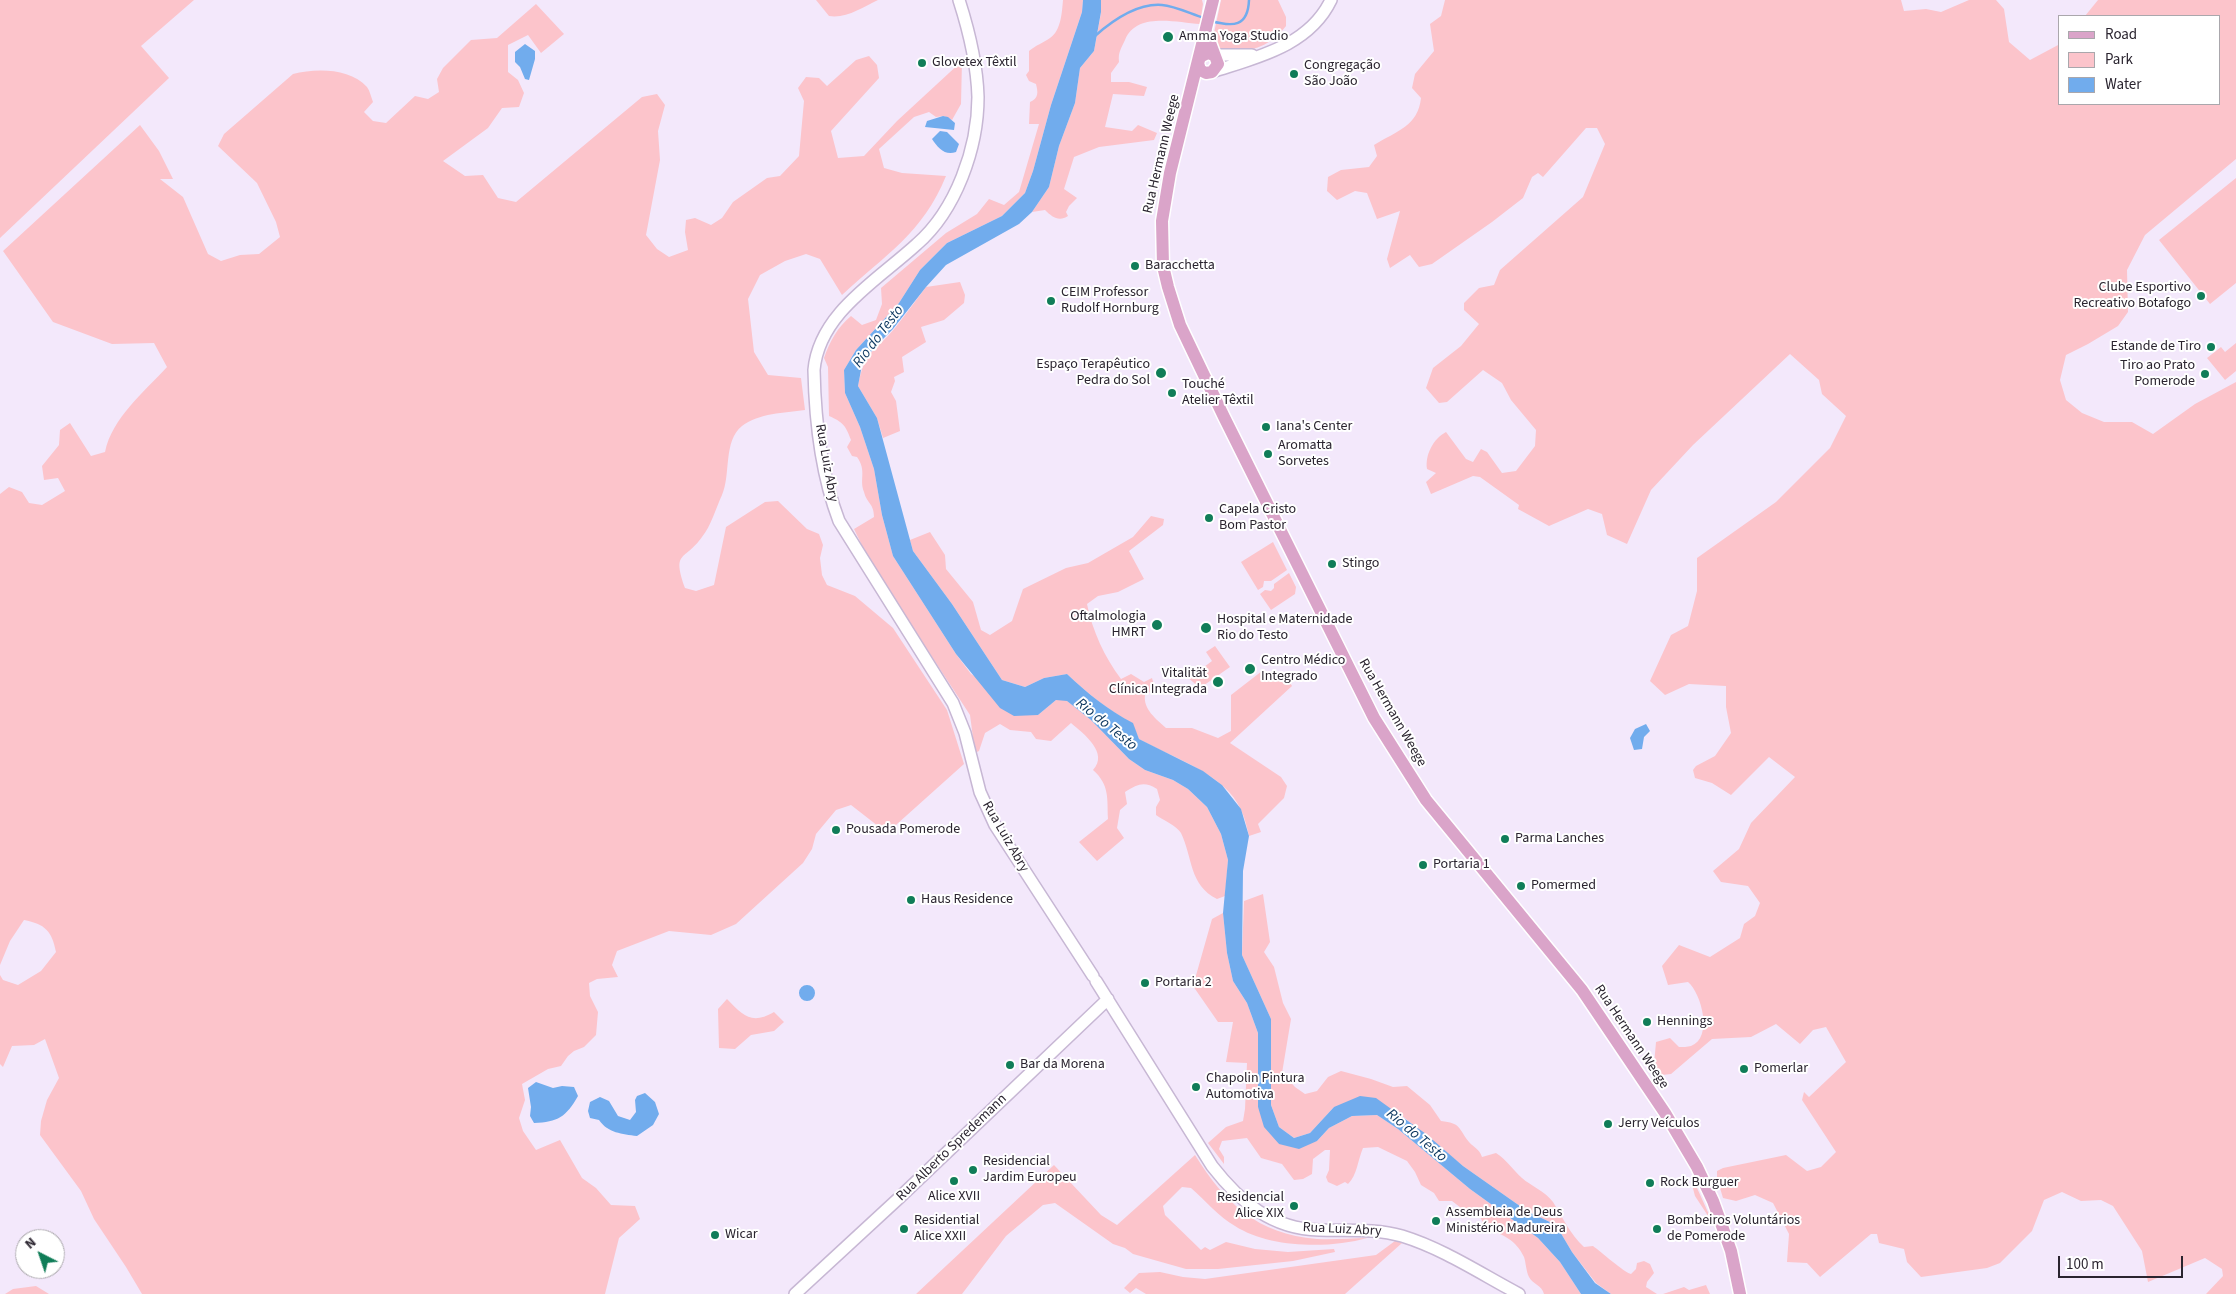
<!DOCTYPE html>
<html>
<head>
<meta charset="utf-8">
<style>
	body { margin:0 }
	#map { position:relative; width:2236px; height:1294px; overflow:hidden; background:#f3e8fb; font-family:"Source Sans 3",sans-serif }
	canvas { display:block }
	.legend { position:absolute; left:2058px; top:15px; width:162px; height:90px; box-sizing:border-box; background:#fff; border:1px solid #aaa7ac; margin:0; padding:6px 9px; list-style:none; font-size:15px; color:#2a242f }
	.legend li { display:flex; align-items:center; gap:10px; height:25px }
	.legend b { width:25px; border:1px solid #aaa7ac }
	.north { position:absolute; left:15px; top:1229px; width:50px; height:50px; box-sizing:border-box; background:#fff; border:1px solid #aaa7ac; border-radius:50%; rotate:319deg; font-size:14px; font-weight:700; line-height:20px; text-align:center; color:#2a242f }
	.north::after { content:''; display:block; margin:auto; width:18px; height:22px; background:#107d58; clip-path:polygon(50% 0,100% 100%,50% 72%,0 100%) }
	.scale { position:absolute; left:2058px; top:1256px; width:125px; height:22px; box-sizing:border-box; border:2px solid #2a242f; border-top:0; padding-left:6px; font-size:15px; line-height:18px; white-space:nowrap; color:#2a242f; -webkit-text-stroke:4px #fff; paint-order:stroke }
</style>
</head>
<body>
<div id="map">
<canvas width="2236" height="1294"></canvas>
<ul class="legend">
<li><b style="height:6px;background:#daa4c9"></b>Road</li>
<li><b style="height:14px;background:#fcc4cb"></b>Park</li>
<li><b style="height:14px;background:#71aced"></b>Water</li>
</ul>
<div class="north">N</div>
<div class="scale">100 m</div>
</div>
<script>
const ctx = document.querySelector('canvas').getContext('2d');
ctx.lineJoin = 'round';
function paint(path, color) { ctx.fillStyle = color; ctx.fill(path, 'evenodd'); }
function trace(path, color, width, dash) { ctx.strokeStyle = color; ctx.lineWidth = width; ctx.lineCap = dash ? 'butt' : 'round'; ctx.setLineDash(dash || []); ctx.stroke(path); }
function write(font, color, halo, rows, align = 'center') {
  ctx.font = font + ' "Source Sans 3",sans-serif'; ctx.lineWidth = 4; ctx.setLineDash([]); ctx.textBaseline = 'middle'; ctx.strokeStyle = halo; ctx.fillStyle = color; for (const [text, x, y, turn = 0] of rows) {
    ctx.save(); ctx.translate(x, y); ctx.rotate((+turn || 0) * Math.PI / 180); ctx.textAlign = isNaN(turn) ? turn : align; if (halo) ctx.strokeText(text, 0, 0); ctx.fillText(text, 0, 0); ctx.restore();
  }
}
paint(new Path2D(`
	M0,0H194L141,46L169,78L0,238Z
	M816,0H878C863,7 846,19 829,16Z
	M1063,0H1083L1082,12L1051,105L1033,171L1025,193L1002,216L947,243L920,270L899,303L856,350L844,370L845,393L860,427L874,469L882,515L893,556L956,654L971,674L1038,715L1056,700H1066L1091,720L1129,759L1145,770L1173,780L1188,789L1207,807L1221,834L1228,860L1225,896L1217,899C1189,885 1193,858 1181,833C1177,826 1163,820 1156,815V807L1160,800L1157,789C1144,781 1138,784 1125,792L1127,804L1120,810L1117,828L1124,838L1097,861L1079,842L1108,819C1107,799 1110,785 1093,770C1109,753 1084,734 1071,723L1051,741L1036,739L1031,732L1010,730L1000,724L985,733L979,751L975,753L970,715L870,562L854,529L874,517C874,503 867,504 864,492C859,479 867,471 857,457L852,456L847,447L851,440C846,426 843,422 829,416L828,367L824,358C830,341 837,328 851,316L862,325L876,320L882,304L881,288L946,233L977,214L989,199L1004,205L1019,192L1039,124H1029L1030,102C1039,98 1038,92 1036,84L1029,81L1026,75L1029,71V51C1036,45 1043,43 1050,38C1061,31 1062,12 1063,0Z
	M1101,0H1202L1203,4L1200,24C1175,22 1136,12 1125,40C1121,49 1118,52 1119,62L1111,73V82H1129L1147,87L1144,96L1113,94L1105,127L1132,131L1138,125L1157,133L1154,140L1099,147L1074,157L1064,189L1077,198L1069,206L1066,212L1068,216C1059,222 1052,217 1045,210L1032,212L1049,187L1059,146L1075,103L1080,68L1094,51L1101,13Z
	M1221,0H1278L1286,17V26C1270,48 1243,56 1217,48L1214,33Z
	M1445,0H1901L1904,11L1926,9L1941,12L1969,0H1996L2004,9L2009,42L2030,60L2060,44V104H2220V16H2085L2098,0H2236V159L2145,235L2127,270L2128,312L2118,326L2088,344L2066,355L2060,380L2066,400L2082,413L2104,422H2132L2153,434L2195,404L2236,382V1294H2206L2223,1276L2222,1269L2205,1258L2148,1282L2142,1251L2113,1206L2101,1200L2081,1201L2062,1192L2044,1200L2032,1231L2000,1263L1987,1268L1921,1277L1907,1262L1904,1249L1879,1243L1877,1234H1871L1820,1277L1807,1263L1787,1262L1789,1234L1773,1203L1755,1195L1736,1201L1723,1198L1717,1178V1171L1723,1168L1786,1155L1807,1171L1821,1167L1836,1152L1802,1100L1804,1092L1809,1097L1846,1062L1826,1027L1813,1030L1800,1044L1776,1024L1751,1037L1712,1039L1671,1074L1653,1076L1656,1042L1670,1038L1679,1047C1682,1047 1688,1047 1691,1046C1713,1038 1702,994 1688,982L1668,985L1662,966L1679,945L1710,957L1740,938L1744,924L1755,916L1760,903L1748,886L1721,882L1713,871L1739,849L1751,823L1795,777L1769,757L1731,795L1712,783L1695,778L1693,770L1696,766L1715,756L1731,733L1726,707V686L1689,684L1665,695L1650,681L1671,635L1688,626L1697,591V558L1776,502L1830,448L1846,416L1822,394L1819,380L1790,354L1693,445L1651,490L1627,544L1607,535L1602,514L1588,509L1549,526L1518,509L1519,505L1480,477L1473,476L1431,494L1426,482L1436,473L1427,469C1425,455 1433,439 1446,432L1466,459L1473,462L1481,449L1487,452L1502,473L1516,471L1535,446L1536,430L1511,400L1502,383L1483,370L1447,402L1439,403L1426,388L1433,368L1461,346L1479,324L1464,310V303L1479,288L1494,285L1500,270L1583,197L1605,144L1597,128H1586L1543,177L1538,173L1532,177L1523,198L1492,222L1432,264L1419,267L1410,255L1390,268L1387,259L1400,211L1377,219L1367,193L1355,191L1337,200L1327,191L1328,177L1341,170L1369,167L1377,156L1374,145C1397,131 1418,126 1421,98L1412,88L1415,74L1434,51L1430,24L1441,16Z
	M536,4L564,34L541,53L528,35L508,45V72L518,80L524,93L519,107L502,108L488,128L443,161L465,176L483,175L498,198L516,202L642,97L657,94L665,105L658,131L660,160L646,235L657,249L669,257L688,250L685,232L686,220L695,218L711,225L722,218L733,202L767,178L780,176L799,156L804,101L798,88L806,77L819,78L827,86L856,60L869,56L877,65L879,78L831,131L838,158L864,156L897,121L962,61L961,104L952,120L944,116L936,117L929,112L914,117L879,149L884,168L902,173L946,176C923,233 885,255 842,295L820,259L806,254L785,261L760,275L748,299L754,352L768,375L801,378L805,410C784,413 759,413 742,426C723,441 731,475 722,495C716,508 711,526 702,537C684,562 672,550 685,588L696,591L714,585L726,527L765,502L778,501L807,529L819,534L823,545L820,558L822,575L827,585L855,596L893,628L947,710L964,764L887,833L851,805L836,810L816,834L812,849L803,863L736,924L711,935L669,931L617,951L612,965L618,977L597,979L589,983L590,996L598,1012L596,1035L584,1047L574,1051L568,1056L561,1066L548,1069L522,1084L525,1100L519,1118L523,1131L536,1150L560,1140L582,1178L596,1188L611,1205L635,1206L640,1219L619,1238L605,1294H142L126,1267L94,1219L81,1191L40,1135L41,1121L47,1100L59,1078L45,1039L34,1045L12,1046L3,1067L0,1064V975L3,980L18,985L41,971L56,952C52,931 45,924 24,920L10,941L0,965V494L9,487L22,492L29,503L42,505L65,491L58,478L44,480L42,466L59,445L60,430L70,423L91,456L105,452C112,418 144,392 167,367L154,343L112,344L53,322L3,251L140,125L159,151L173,179H160L183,197L208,254L221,261L240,255L259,254L280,237L276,222L257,183L218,146L224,134L293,74C316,68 350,68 367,87C370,91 371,97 373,102L364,112L373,121L386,123L415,96L428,99L439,92L437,79L443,68L471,40L497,38Z
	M2236,178V283L2210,304L2159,240Z
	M960,282L965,295L964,303L944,320L921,327L926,342L902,357L904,372L894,377L895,381L891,392L896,401L900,431L883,438L877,418L858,386C865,349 874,353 895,328C906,314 916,300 926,287Z
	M2236,343V371L2225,380L2207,358L2221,347L2225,352Z
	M1151,516L1164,519L1163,525L1129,551L1144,579L1118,592L1098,596L1087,604C1092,630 1105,658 1121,679L1131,674L1144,682L1152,678L1155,689L1145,695C1143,709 1156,719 1166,728H1192L1218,738L1231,731V695L1262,671L1289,681L1292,686L1230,743L1281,777L1287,786L1284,798L1258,824L1261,832L1249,836C1247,828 1245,818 1241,810C1226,774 1171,757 1139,739L1132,723C1108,710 1087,693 1067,674L1044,678L1025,687L1002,680L952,604L913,551L910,540L930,532L945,555L946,569L973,602L981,630L990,635L1012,621L1023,589L1066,568L1088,563L1133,537Z
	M1273,542L1287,570L1271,581H1264L1263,587L1258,590L1241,562Z
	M1289,573L1296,587L1295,594L1271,610L1260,594L1265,590L1271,591L1274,588V584Z
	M1215,646L1230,667L1200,688L1186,676L1198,667L1200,670L1212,661L1206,652Z
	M1263,894L1270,942L1264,952L1274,967L1283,1003L1291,1019L1282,1073L1295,1087L1305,1094L1317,1091L1328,1077L1341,1071L1371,1079L1393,1087L1407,1086L1430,1105L1441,1121C1461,1123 1458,1128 1469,1142C1474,1148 1479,1148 1482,1157L1496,1153C1507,1160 1513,1170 1522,1178C1531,1186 1545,1191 1553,1202C1563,1218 1570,1234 1584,1247L1593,1246C1600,1251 1625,1273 1631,1274L1636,1269L1637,1263L1644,1261L1650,1264L1654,1273L1647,1282L1646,1287L1657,1294H1611L1596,1283L1572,1252L1556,1225L1527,1211L1463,1166L1395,1110L1334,1107L1310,1133L1294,1138L1279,1127L1271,1105V1019L1242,955L1244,901Z
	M1223,913L1227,953L1233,981L1247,1003L1258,1033V1107L1279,1144L1317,1141L1329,1128L1352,1116L1377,1115L1398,1129L1470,1189L1538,1238L1560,1262L1581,1294H1544C1542,1285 1532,1284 1529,1277C1526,1271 1526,1263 1524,1257C1516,1240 1503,1234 1487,1230L1479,1215L1465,1211L1452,1201H1439L1434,1193L1421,1185L1415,1172L1407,1161L1378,1147L1363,1148C1358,1159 1357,1176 1348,1184L1345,1182L1337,1186L1328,1182L1326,1177L1329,1170L1330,1150H1325L1313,1159L1312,1174L1303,1179L1294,1180L1282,1164L1261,1158L1247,1138L1222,1141L1219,1149L1224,1157V1164L1208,1143L1226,1127L1243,1121L1245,1109L1247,1063L1226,1062L1233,1022H1218L1193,986L1212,919Z
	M727,999C743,1016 752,1025 774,1012L784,1022L774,1031L751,1035L735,1049L719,1048L718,1009Z
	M1195,1155C1225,1203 1257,1234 1317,1239C1334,1240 1351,1238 1367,1238C1329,1249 1269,1248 1235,1226C1219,1217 1205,1200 1191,1188L1182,1187L1163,1206L1165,1215L1201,1250L1205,1247L1210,1250L1226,1242L1255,1249L1288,1252L1334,1249L1335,1252L1293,1261L1218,1269H1186L1133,1254L1125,1248L1113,1244L1055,1203L1043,1205L1006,1236L962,1294H916L1054,1165L1101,1215L1117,1225Z
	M1693,1179L1711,1219H1710L1695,1196L1691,1181Z
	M1395,1241L1402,1243L1345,1294H1146L1136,1288L1130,1293L1124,1288L1139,1273L1160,1272L1183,1277L1205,1279L1376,1255Z
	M1706,1285L1710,1294H1663L1684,1287L1689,1290Z
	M36,1286L49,1294H5L13,1289Z`), '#fcc4cb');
paint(new Path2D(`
	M1083,0H1101V12L1094,51L1080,68L1075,103L1059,146L1049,187L1032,212L1019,224L946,265L926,287L893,329L873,349L862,365L858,386L877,418L913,551L952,604L1002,680L1025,687L1044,678L1067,674C1087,693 1108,710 1133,723L1139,739L1203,771L1222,785L1241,809L1249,836L1243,871L1242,955L1271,1019V1105L1279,1127L1294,1138L1310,1133L1334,1107L1360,1096L1376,1098L1426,1134L1463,1166L1527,1211L1556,1225L1572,1252L1595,1283L1611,1294H1581L1560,1262L1538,1238L1470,1189L1398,1129L1377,1115L1352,1116L1329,1128L1317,1141L1299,1149L1279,1144L1264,1127L1258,1107V1033L1247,1003L1233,981L1227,953L1223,913L1228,860L1221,834L1207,807L1188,789L1173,780L1145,770L1129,759L1091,720L1067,701L1056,700L1038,715L1014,716L1000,708L956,654L893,556L882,515L874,469L860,427L845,393L844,370L856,350L899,303L920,270L947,243L1002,216L1025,193L1033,171L1051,105L1082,12Z
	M525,44L535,51V59L529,80L525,79L520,67L515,62V52Z
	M943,116L948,117L955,123L954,130L925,127L927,121Z
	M940,131L947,132L959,144L956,152C945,156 938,148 932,139Z
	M1646,724L1650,731L1644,737L1642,749L1634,750L1630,738L1635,729Z
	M799 993a8 8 0 1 1 16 0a8 8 0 1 1-16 0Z
	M536,1082L553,1088L562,1086L574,1087L578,1096C566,1117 558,1122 534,1123L530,1116L531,1107L528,1088Z
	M645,1093L655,1102L659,1114L653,1125L637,1136C622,1134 608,1133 599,1120L590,1118L588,1111L590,1102L600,1097L609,1101L618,1116L630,1120L636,1112L635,1100L637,1096Z`), '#71aced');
trace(new Path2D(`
	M1211,21C1233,27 1248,27 1249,0
	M1095,36C1112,21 1138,3 1162,5C1175,6 1191,14 1204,18`), '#71aced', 2.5);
const secondary = new Path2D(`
	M959,0C969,31 977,63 978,97C978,148 956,210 917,244C878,280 819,313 814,370C815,420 821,474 839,521L953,703L965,733L980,792L995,825L1093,976
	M1214,55H1252
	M1212,72C1257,57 1309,46 1331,0
	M1096,981L1212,1166C1240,1202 1272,1229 1319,1230C1347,1231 1375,1228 1402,1236C1444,1249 1481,1274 1519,1294
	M795,1294L899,1198L1108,999`);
const primary = new Path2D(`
	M1213,0L1170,173L1162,221L1163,266L1168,287L1180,325L1224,417L1374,718L1426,800L1582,990L1665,1113L1697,1167L1713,1201L1731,1251L1740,1294
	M1206,32L1218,64L1212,72L1206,73L1200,70L1198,63L1200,57L1208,53L1214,55`);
trace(secondary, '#c7b7d4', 14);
trace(primary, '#fff', 15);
trace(secondary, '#fff', 11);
trace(primary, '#daa4c9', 12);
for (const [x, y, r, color] of [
	[1168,37,6,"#107d58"],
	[922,63,5,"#107d58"],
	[1294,74,5,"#107d58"],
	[1135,266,5,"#107d58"],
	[2201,296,5,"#107d58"],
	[1051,301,5,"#107d58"],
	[2211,347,5,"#107d58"],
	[1161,373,6,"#107d58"],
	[2205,374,5,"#107d58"],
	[1172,393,5,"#107d58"],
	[1266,427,5,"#107d58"],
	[1268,454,5,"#107d58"],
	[1209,518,5,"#107d58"],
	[1332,564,5,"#107d58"],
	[1157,625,6,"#107d58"],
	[1206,628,6,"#107d58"],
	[1250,669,6,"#107d58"],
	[1218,682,6,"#107d58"],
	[836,830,5,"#107d58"],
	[1505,839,5,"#107d58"],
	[1423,865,5,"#107d58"],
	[1521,886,5,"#107d58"],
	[911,900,5,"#107d58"],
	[1145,983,5,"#107d58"],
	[1647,1022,5,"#107d58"],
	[1010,1065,5,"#107d58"],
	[1744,1069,5,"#107d58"],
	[1196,1087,5,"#107d58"],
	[1608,1124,5,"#107d58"],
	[973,1170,5,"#107d58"],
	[954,1181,5,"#107d58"],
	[1650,1183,5,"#107d58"],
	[1294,1206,5,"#107d58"],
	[1436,1221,5,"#107d58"],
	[904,1229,5,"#107d58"],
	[1657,1229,5,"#107d58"],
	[715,1235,5,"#107d58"]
]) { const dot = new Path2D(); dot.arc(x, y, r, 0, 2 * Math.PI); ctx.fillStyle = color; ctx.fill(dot); trace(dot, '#fff', 2); }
write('14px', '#2a242f', '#fff', [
	["Amma Yoga Studio",1179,37],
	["Glovetex Têxtil",932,63],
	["Congregação",1304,66],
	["São João",1304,82],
	["Baracchetta",1145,266],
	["Clube Esportivo",2191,288,"right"],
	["Recreativo Botafogo",2191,304,"right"],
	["CEIM Professor",1061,293],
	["Rudolf Hornburg",1061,309],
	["Estande de Tiro",2201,347,"right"],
	["Espaço Terapêutico",1150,365,"right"],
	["Pedra do Sol",1150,381,"right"],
	["Tiro ao Prato",2195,366,"right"],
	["Pomerode",2195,382,"right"],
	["Touché",1182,385],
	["Atelier Têxtil",1182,401],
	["Iana's Center",1276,427],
	["Aromatta",1278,446],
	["Sorvetes",1278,462],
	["Capela Cristo",1219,510],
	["Bom Pastor",1219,526],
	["Stingo",1342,564],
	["Oftalmologia",1146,617,"right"],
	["HMRT",1146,633,"right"],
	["Hospital e Maternidade",1217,620],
	["Rio do Testo",1217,636],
	["Centro Médico",1261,661],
	["Integrado",1261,677],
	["Vitalität",1207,674,"right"],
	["Clínica Integrada",1207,690,"right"],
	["Pousada Pomerode",846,830],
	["Parma Lanches",1515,839],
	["Portaria 1",1433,865],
	["Pomermed",1531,886],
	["Haus Residence",921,900],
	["Portaria 2",1155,983],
	["Hennings",1657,1022],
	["Bar da Morena",1020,1065],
	["Pomerlar",1754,1069],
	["Chapolin Pintura",1206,1079],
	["Automotiva",1206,1095],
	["Jerry Veículos",1618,1124],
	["Residencial",983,1162],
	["Jardim Europeu",983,1178],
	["Rock Burguer",1660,1183],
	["Alice XVII",954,1197,"center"],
	["Residencial",1284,1198,"right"],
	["Alice XIX",1284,1214,"right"],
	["Assembleia de Deus",1446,1213],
	["Ministério Madureira",1446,1229],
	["Residential",914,1221],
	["Alice XXII",914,1237],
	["Bombeiros Voluntários",1667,1221],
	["de Pomerode",1667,1237],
	["Wicar",725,1235]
], 'left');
write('14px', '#2a242f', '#fff', [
	["Rua Hermann Weege",1162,154,-77],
	["Rua Luiz Abry",826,463,80],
	["Rua Hermann Weege",1392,713,60],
	["Rua Luiz Abry",1005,837,60],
	["Rua Hermann Weege",1631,1037,56],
	["Rua Alberto Spredemann",952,1148,-44],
	["Rua Luiz Abry",1342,1230,3]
]);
write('italic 15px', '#0b365f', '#fff', [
	["Rio do Testo",879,337,-53],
	["Rio do Testo",1106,725,39],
	["Rio do Testo",1416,1136,40]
]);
</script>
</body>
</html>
